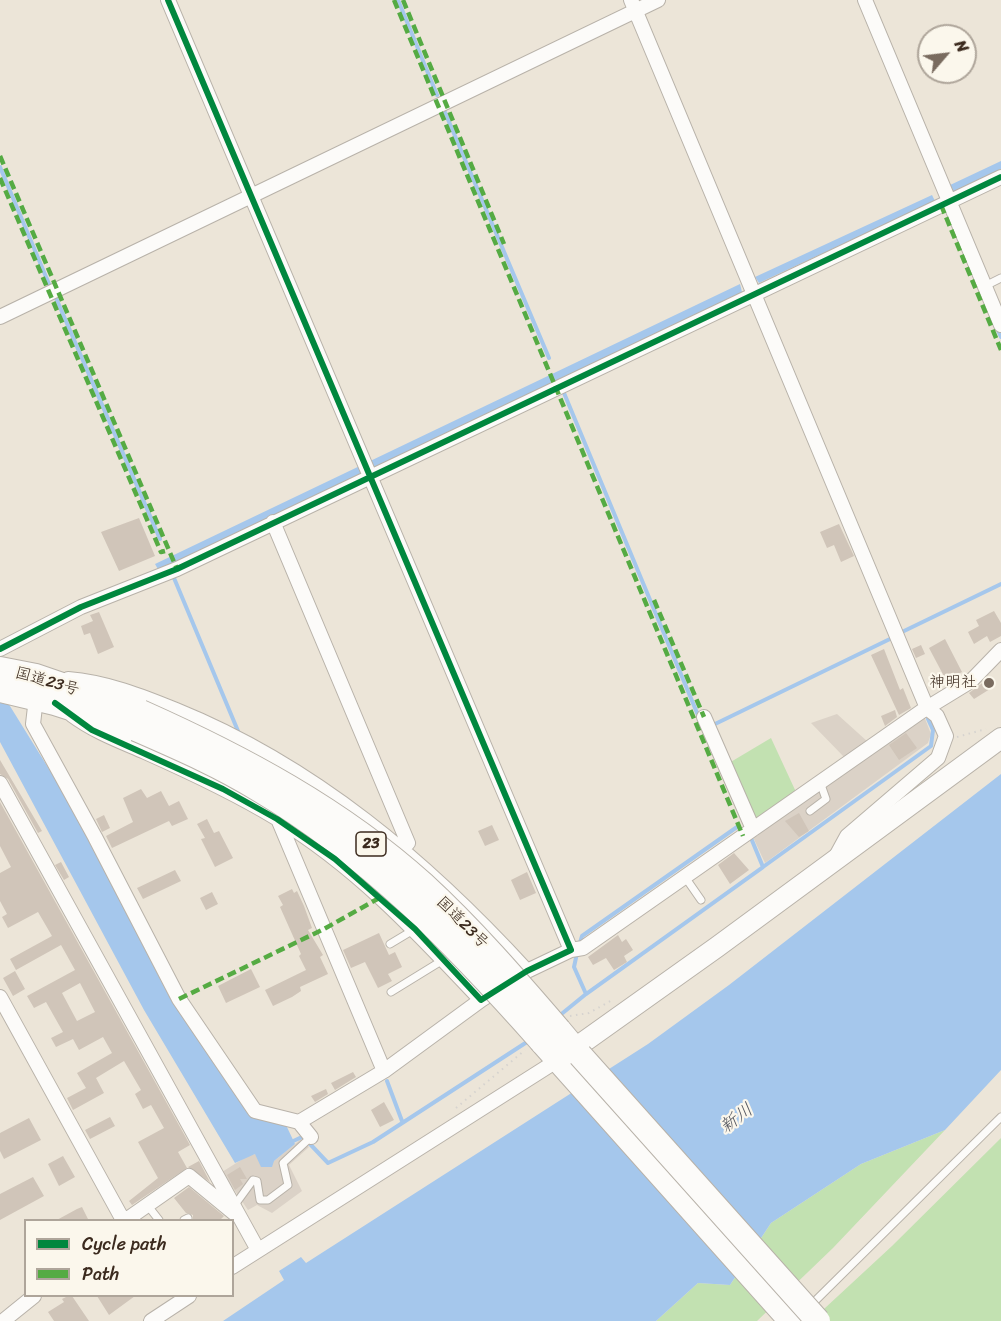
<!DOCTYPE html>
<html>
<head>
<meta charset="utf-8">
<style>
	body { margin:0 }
	#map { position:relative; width:1001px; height:1321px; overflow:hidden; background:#ece5d8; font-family:Sriracha,sans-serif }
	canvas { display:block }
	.legend { position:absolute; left:24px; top:1219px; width:210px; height:78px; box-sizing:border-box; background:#fbf7ec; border:2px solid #aea59a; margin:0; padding:8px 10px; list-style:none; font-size:18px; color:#3b2a1e }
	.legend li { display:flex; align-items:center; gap:12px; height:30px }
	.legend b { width:30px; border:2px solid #aea59a }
	.north { position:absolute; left:917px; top:24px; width:60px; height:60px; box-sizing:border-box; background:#fbf7ec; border:2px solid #aea59a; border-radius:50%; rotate:62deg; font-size:16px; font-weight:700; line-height:24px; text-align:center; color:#3b2a1e }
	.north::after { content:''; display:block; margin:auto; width:21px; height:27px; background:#796b5f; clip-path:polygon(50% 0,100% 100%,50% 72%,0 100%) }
</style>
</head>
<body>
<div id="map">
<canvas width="1001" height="1321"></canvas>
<ul class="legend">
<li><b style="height:8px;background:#00873e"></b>Cycle path</li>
<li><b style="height:8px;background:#55ab43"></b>Path</li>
</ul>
<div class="north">N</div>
</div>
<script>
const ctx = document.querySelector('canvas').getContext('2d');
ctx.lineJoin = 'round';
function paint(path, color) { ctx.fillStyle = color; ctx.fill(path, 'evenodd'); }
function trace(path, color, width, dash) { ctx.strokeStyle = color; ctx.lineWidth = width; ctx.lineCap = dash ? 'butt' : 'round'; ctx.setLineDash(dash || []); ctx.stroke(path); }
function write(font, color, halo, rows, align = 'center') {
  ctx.font = font + ' Sriracha,"Klee One",sans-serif'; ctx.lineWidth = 4.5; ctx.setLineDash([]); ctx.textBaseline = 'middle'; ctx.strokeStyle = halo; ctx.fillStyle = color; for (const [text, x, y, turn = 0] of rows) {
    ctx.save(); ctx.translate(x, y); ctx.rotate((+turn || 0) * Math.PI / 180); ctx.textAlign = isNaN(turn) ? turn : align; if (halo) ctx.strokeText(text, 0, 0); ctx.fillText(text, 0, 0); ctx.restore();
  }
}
paint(new Path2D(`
	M837,714L868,742L844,757L811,723Z
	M924,716L931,734L928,743L765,863L752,835Z
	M301,1139L309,1147L289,1165L302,1191L272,1213L257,1205L248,1210L222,1172L249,1155L256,1154L260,1162L274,1161Z`), '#dbd2c7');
paint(new Path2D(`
	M771,738L796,792L757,820L753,819L729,763Z
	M945,1130L833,1248L757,1321H656L698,1283L730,1285L771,1223L861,1164Z
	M1001,1138V1321H811L892,1246Z`), '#c2e1b1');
paint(new Path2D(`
	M1001,161V169L951,193L948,186Z
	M932,195L935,201L759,283L755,277Z
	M740,284L742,292L159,571L155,564Z
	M0,690L67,798L171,1000L249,1113L286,1125L295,1144L274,1161L272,1167H261L255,1154L235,1163L144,1010L0,742Z
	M1001,774V1070L945,1130L861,1164L771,1223L730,1285L698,1283L656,1321H223L284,1280L279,1271L301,1257L306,1263L648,1044L729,985Z`), '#a5c7ec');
trace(new Path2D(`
	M398,0L437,95
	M444,110L549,358
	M0,167L49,284
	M56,298L160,539
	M997,328L1001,337
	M564,393L700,720
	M174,578L238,731
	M902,632L1001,584
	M713,725L892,638
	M763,867L931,746L933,730L928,719
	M579,946L582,936L737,827
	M577,953L574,967L586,994
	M559,1016L586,994L763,867L751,838
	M387,1081L402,1121
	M289,1143L302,1137
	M310,1144L328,1163L373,1142L530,1040`), '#a5c7ec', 4);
paint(new Path2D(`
	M139,518L155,556L119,571L101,532Z
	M839,524L854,556L841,562L834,545L827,548L820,532Z
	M994,611L1001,623V636L990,642L987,636L974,644L968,632L979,626L976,620Z
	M99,612L114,647L98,654L90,633L84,635L81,626L93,621L90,615Z
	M945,639L962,672L946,680L929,648Z
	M921,645L925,654L916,658L912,649Z
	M884,649L900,690L903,688L911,708L899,715L871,655Z
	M985,681L990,689L974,699L969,693Z
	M895,710L897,717L885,726L881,716Z
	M906,733L917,748L899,760L889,745Z
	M0,760L42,831L38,833L8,779L0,774Z
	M141,789L147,798L161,791L169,806L179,801L188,819L172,826L169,821L112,848L106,836L133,822L123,798Z
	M0,802L190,1145L178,1152L187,1168L132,1205L129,1201L158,1178L138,1142L164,1128L151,1105L143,1109L135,1094L141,1090L124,1061L96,1078L104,1093L73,1110L67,1098L86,1088L77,1073L112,1053L103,1037L79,1050L73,1039L56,1047L51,1038L63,1032L46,1002L34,1008L27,996L75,970L61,945L16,970L10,959L52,936L38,912L8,928L2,917L7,914L0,901V873L11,867L0,846ZM80,983L95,1012L77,1021L62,993Z
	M799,813L809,831L799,837L785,821Z
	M104,815L110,828L102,832L96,819Z
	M207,819L214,833L219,831L233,858L215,867L201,839L205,838L197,824Z
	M492,825L499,840L485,846L478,831Z
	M734,853L749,870L730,884L718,865Z
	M61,862L69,877L64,880L55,865Z
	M175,870L181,881L143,899L137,888Z
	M527,872L536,893L520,900L511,880Z
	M292,889L294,893L297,891L304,906L312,928L308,930L323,955L320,957L328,974L300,987L301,991L292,997L273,1006L265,990L306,970L299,956L301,954L280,907L283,905L278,896Z
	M212,892L218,904L206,910L200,898Z
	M379,933L389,955L395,952L402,967L388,974L392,981L378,988L365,962L351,968L343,950Z
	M618,935L622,942L626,939L633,950L624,956L627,962L614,970L606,958L593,965L588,957Z
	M251,969L260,987L226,1003L218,986Z
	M15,971L25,989L13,996L3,978Z
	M353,1072L356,1077L335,1090L331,1083Z
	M326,1089L328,1094L315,1102L311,1096Z
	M384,1102L394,1120L380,1127L371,1110Z
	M110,1117L115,1126L90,1139L85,1130Z
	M29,1118L41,1140L4,1159L0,1151V1133Z
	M63,1156L75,1177L59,1186L48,1164Z
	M199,1161L210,1182L188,1167Z
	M240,1167L247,1179H240L243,1184L235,1190L227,1175Z
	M33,1177L44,1196L0,1220V1194Z
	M189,1187L224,1216L219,1221H193V1215L186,1213L174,1198Z
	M82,1207L89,1221H55L77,1209Z
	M68,1296H72L89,1321H54L48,1312L64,1302L62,1299Z
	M97,1296H135L109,1315Z`), '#d0c5b9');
const lane = new Path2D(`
	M985,286L1001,278
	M810,811L826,799L820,782
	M685,877L701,900
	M390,944L415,929
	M391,992L443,960
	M148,1206L159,1220
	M234,1206L253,1180L257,1181L260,1200H268L288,1185L283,1163L311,1137
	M184,1220L188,1218
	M811,1305L1001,1117`);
const street = new Path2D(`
	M631,0L927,708L937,716L946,736L938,758L847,836L835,858
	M865,0L1001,325
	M0,317L658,0
	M273,522L408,843L402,848
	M0,649L81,607L177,569L1001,177
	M68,679C106,682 142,696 176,710C314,766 427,862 527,971
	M36,698L33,724L95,837L179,999L255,1111L299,1122L311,1137
	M72,715C95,732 120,741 145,752C190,772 235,793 276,818C356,866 418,933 481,1000L527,971L571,950L168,0
	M704,717L753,829
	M0,783L258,1250
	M278,819L384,1071
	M571,950L583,948L922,711L971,681L1001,650
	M0,997L123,1220
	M299,1122L384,1071L481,1000
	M126,1220L189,1176L234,1213
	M232,1267L558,1060
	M3,1321L34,1296
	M151,1321L189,1296`);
const secondary = new Path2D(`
	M564,1056L717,947L1001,738`);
const highway = new Path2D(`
	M0,669L36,676L141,712
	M0,690L55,703L136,729
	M559,1030L580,1055
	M542,1042L791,1321`);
trace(lane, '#b8b2a9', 9);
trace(street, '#b8b2a9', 16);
trace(secondary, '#b8b2a9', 22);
trace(highway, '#b8b2a9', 26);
trace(new Path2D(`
	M957,737L986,729
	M570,1016L589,1013L614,999
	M456,1108L525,1050`), '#d6d3cf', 2, [1.5, 4.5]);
trace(lane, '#fcfbf9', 7);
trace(street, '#fcfbf9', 14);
trace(secondary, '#fcfbf9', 20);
trace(highway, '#fcfbf9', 24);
const highwayBridge = new Path2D(`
	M141,712C242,757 341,810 423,884C472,929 516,980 559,1030
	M136,729C177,747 219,765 258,789C370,855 457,946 542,1042
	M580,1055L818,1321`);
trace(highwayBridge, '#b8b2a9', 26, []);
trace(highwayBridge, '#fcfbf9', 24);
trace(new Path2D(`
	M394,0L743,836
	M403,0L504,244
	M0,156L177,569
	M0,178L161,552L165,551
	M941,205L1001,350
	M654,600L704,717
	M179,999L324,929L381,897`), '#55ab43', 4.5, [9, 4.5]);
trace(new Path2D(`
	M0,649L81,607L177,569L1001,177
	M55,703L92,730L223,789L277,819L335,859L415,929L481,1000L527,971L571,950L168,0`), '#00873e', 6);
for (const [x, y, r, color] of [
	[989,683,6,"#796b5f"]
]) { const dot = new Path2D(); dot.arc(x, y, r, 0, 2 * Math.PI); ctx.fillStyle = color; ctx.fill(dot); trace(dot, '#fbf7ec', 2); }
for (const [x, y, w] of [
	[371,844,30]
]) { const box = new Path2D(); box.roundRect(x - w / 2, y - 12, w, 24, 4.5); ctx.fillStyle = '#fbf7ec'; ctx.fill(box); trace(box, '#3b2a1e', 1.5); }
write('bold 15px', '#3b2a1e', null, [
	["23",371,844]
]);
write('16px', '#3b2a1e', '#fbf7ec', [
	["国道23号",47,682,16],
	["国道23号",462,923,45]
]);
write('16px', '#3b2a1e', '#fbf7ec', [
	["神明社",977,683]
], 'right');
write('italic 18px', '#52555e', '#fbf7ec', [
	["新川",737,1119,-37]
]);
</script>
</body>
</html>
